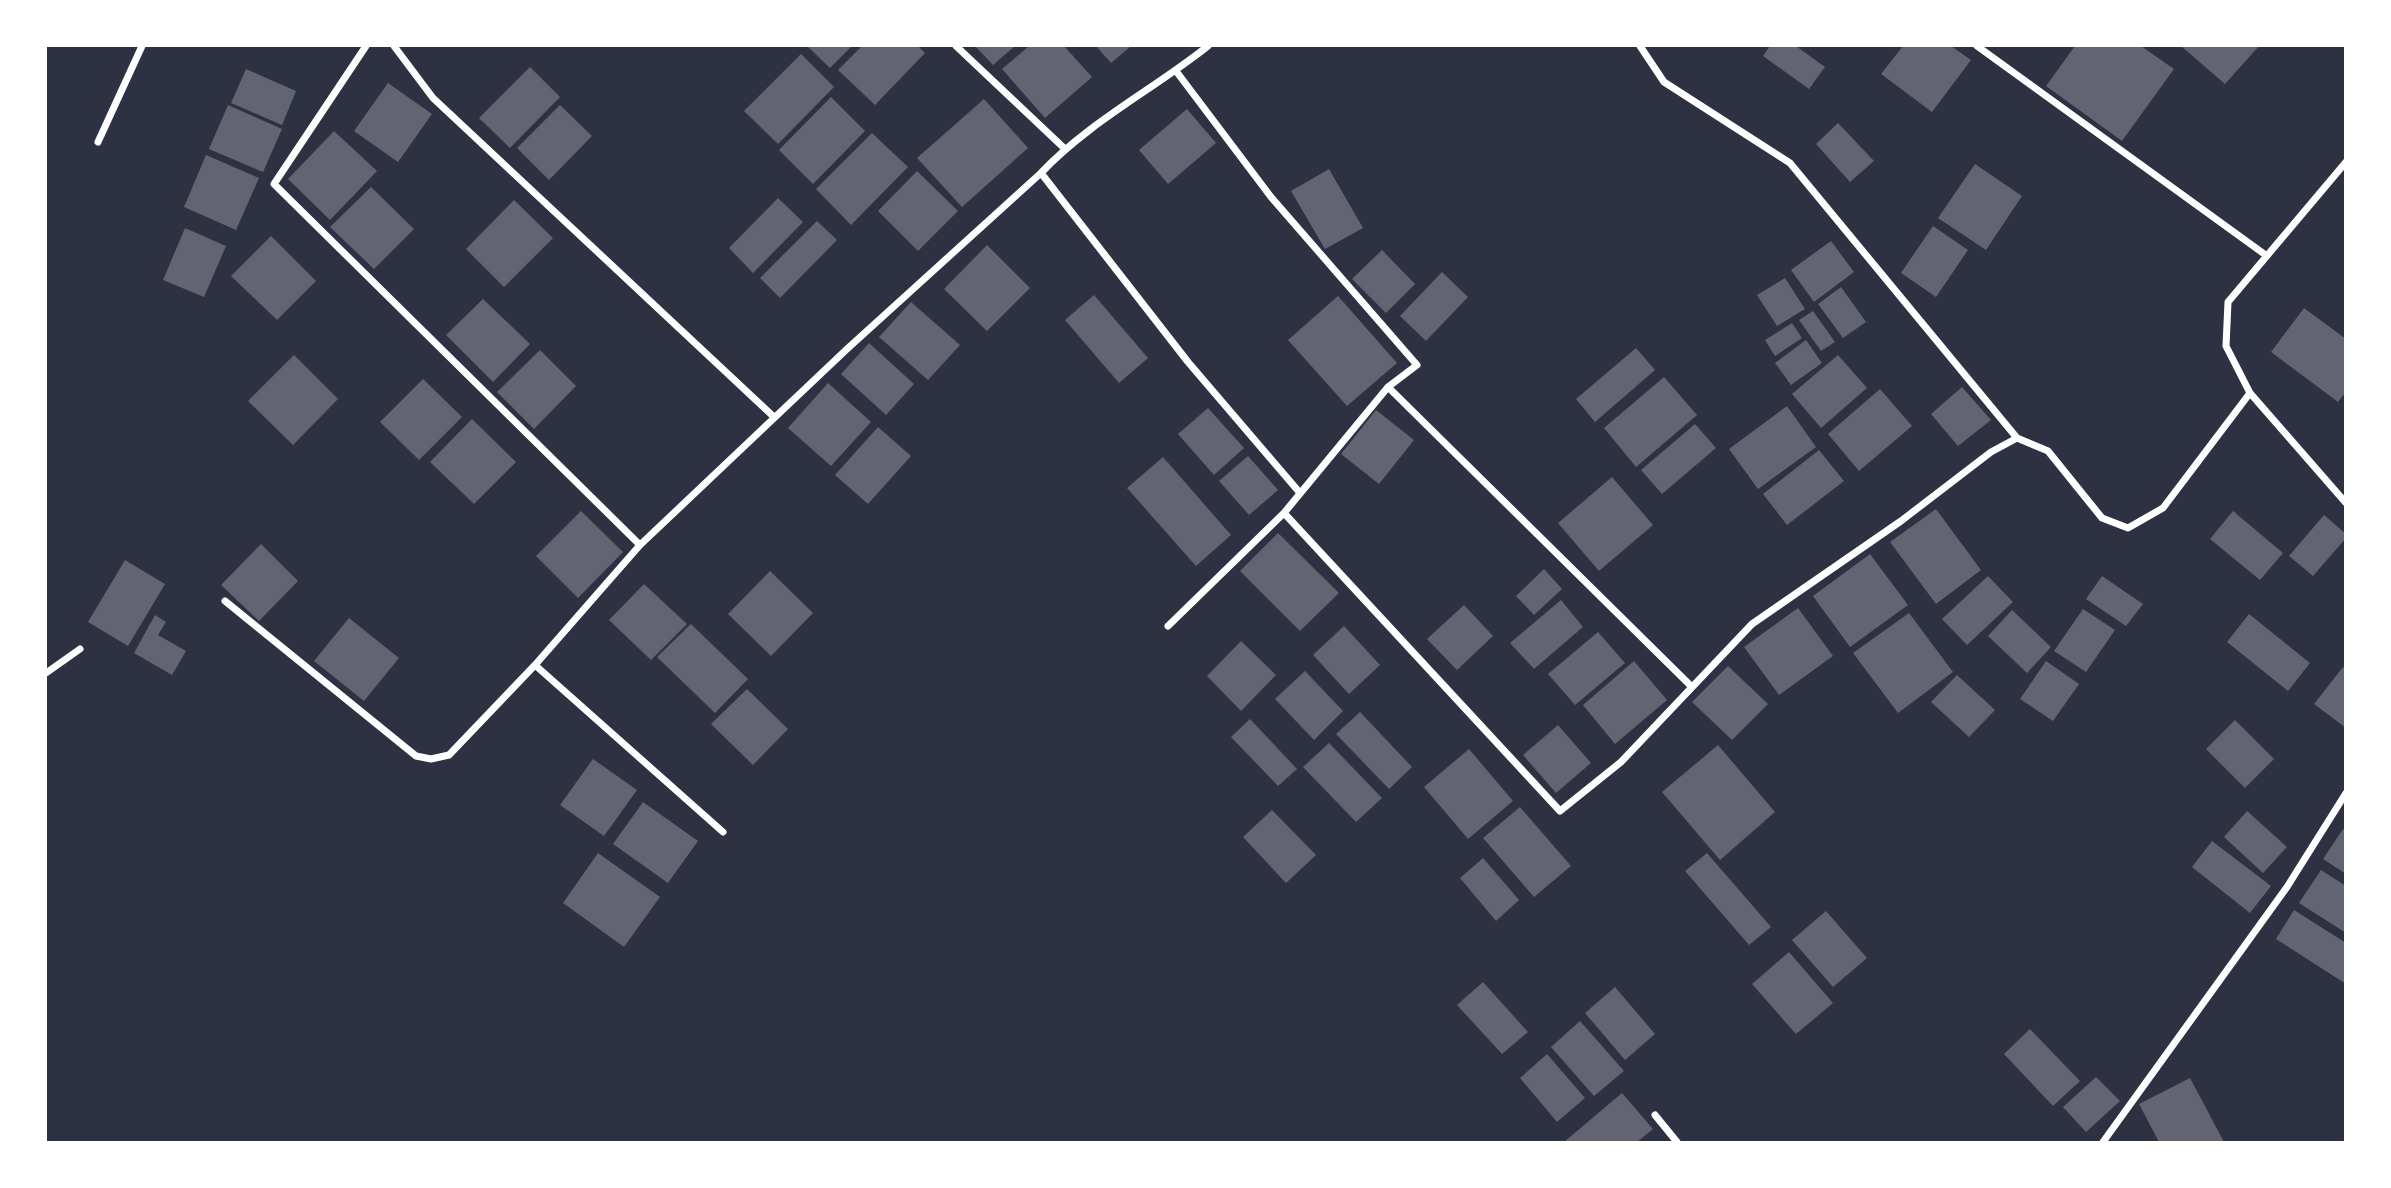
<!DOCTYPE html>
<html>
<head>
<meta charset="utf-8">
<style>
	body { margin:0 }
	#map { position:relative; width:2391px; height:1188px; overflow:hidden; background:#2d3142; font-family:Cabin,sans-serif }
	canvas { display:block }
	.frame { position:absolute; inset:0; border:47px solid #fff; pointer-events:none }
</style>
</head>
<body>
<div id="map">
<canvas width="2391" height="1188"></canvas>
<div class="frame"></div>
</div>
<script>
const ctx = document.querySelector('canvas').getContext('2d');
ctx.lineJoin = 'round';
function paint(path, color) { ctx.fillStyle = color; ctx.fill(path, 'evenodd'); }
function trace(path, color, width, dash) { ctx.strokeStyle = color; ctx.lineWidth = width; ctx.lineCap = dash ? 'butt' : 'round'; ctx.setLineDash(dash || []); ctx.stroke(path); }
paint(new Path2D(`
	M807,46H852L830,68Z
	M862,46H918L925,53L875,105L838,70Z
	M975,46H1015L993,65Z
	M1029,46H1064L1092,77L1045,118L1002,69Z
	M1096,46H1131L1111,63Z
	M1770,46H1796L1825,67L1809,89L1763,56Z
	M1903,46H1951L1971,60L1932,112L1881,74Z
	M2075,46H2141L2174,69L2122,141L2046,86Z
	M2181,46H2259L2225,84Z
	M801,54L834,87L778,144L744,111Z
	M530,67L560,97L510,148L479,118Z
	M246,69L296,91L282,125L231,103Z
	M388,83L432,114L398,162L354,131Z
	M831,97L865,131L813,184L779,150Z
	M984,99L1028,148L962,207L917,158Z
	M228,105L282,129L263,172L209,149Z
	M560,105L592,136L549,180L517,148Z
	M1187,109L1216,143L1168,184L1139,150Z
	M1838,123L1874,161L1850,182L1816,144Z
	M334,131L377,171L330,220L288,179Z
	M872,133L908,167L851,225L816,189Z
	M206,155L259,178L236,230L184,207Z
	M1975,164L2022,196L1986,250L1938,218Z
	M1329,169L1363,228L1325,249L1291,191Z
	M917,171L958,211L918,251L878,211Z
	M371,187L414,229L374,269L330,227Z
	M778,198L803,222L753,273L729,248Z
	M514,200L553,238L504,287L466,249Z
	M817,221L837,240L780,298L760,278Z
	M1933,226L1968,250L1936,297L1901,273Z
	M185,228L226,246L204,297L163,280Z
	M271,236L316,281L277,320L231,276Z
	M1831,241L1854,272L1814,302L1791,270Z
	M987,245L1030,288L987,331L944,289Z
	M1382,250L1415,284L1386,313L1352,279Z
	M1442,272L1468,297L1426,341L1400,316Z
	M1785,278L1805,309L1777,326L1757,295Z
	M1841,287L1866,322L1843,338L1818,304Z
	M1094,295L1148,358L1119,383L1065,320Z
	M1338,296L1397,363L1347,406L1288,340Z
	M483,299L530,344L493,382L446,335Z
	M911,302L960,345L928,380L879,337Z
	M2304,308L2346,339V392L2338,402L2271,352Z
	M1813,311L1835,342L1821,351L1799,320Z
	M1792,323L1802,338L1775,356L1765,340Z
	M1806,340L1822,363L1791,385L1775,363Z
	M869,343L914,384L886,415L841,374Z
	M1636,348L1655,370L1595,422L1576,399Z
	M540,350L576,386L534,429L497,392Z
	M294,355L338,399L293,445L248,401Z
	M1838,355L1867,388L1821,428L1792,394Z
	M1664,377L1697,415L1636,467L1604,428Z
	M423,379L462,417L419,460L380,422Z
	M828,383L871,422L831,466L788,428Z
	M1962,387L1991,420L1958,446L1931,414Z
	M1880,389L1912,426L1859,471L1828,434Z
	M1787,406L1816,447L1758,489L1729,449Z
	M1208,408L1244,448L1214,475L1178,434Z
	M1376,410L1414,440L1379,484L1341,454Z
	M472,419L516,462L474,504L430,462Z
	M1695,424L1716,448L1662,494L1641,470Z
	M878,427L911,456L868,504L835,475Z
	M1819,450L1844,481L1787,525L1763,494Z
	M1248,456L1278,490L1249,515L1219,481Z
	M1163,457L1231,535L1196,566L1127,488Z
	M1612,477L1653,525L1599,571L1558,523Z
	M1936,509L1981,570L1936,604L1890,542Z
	M581,511L623,552L578,598L536,556Z
	M2233,511L2283,553L2260,580L2210,539Z
	M2324,515L2346,534V538L2313,576L2289,556Z
	M1278,533L1339,593L1300,631L1240,571Z
	M261,544L298,581L259,621L221,585Z
	M1870,554L1908,605L1850,647L1813,596Z
	M125,560L165,584L128,646L88,622Z
	M1544,569L1562,589L1534,615L1516,596Z
	M770,571L813,613L771,656L728,614Z
	M1988,576L2013,602L1967,645L1942,619Z
	M2102,576L2143,604L2126,626L2086,599Z
	M644,584L687,624L651,660L609,620Z
	M1561,600L1583,627L1534,669L1510,643Z
	M1464,605L1493,636L1457,670L1427,639Z
	M1798,608L1833,656L1779,695L1744,647Z
	M2083,609L2115,630L2086,672L2054,651Z
	M2012,610L2051,647L2027,673L1988,636Z
	M1909,613L1953,672L1898,713L1853,653Z
	M2249,614L2310,663L2288,691L2227,642Z
	M155,615L166,622L158,635L186,651L172,675L134,653Z
	M349,618L399,658L364,701L314,661Z
	M691,624L748,679L715,713L657,657Z
	M1344,626L1380,665L1349,694L1313,655Z
	M1598,632L1625,663L1575,705L1548,674Z
	M1241,641L1276,675L1241,711L1207,676Z
	M1634,661L1667,700L1615,744L1583,705Z
	M2046,661L2079,684L2053,721L2020,699Z
	M1728,666L1768,704L1732,740L1692,702Z
	M2343,667L2346,669V728L2314,704Z
	M1305,671L1343,711L1314,740L1275,699Z
	M1957,675L1995,710L1969,737L1931,702Z
	M747,689L788,729L753,765L711,724Z
	M1360,712L1412,767L1389,789L1336,734Z
	M1250,719L1297,769L1278,786L1231,737Z
	M2235,720L2274,759L2245,788L2206,749Z
	M1558,725L1591,763L1556,793L1523,755Z
	M1329,743L1382,798L1356,822L1303,767Z
	M1718,745L1775,812L1720,860L1662,792Z
	M1469,749L1513,801L1468,839L1424,787Z
	M593,759L637,790L604,836L560,805Z
	M643,802L698,841L668,883L613,844Z
	M1520,807L1571,866L1534,897L1483,838Z
	M1272,810L1316,855L1286,883L1243,837Z
	M2247,811L2287,847L2263,873L2224,837Z
	M2343,829L2346,830V874L2323,859Z
	M2212,841L2271,886L2250,913L2192,867Z
	M598,853L660,897L624,947L563,903Z
	M1707,853L1771,927L1749,945L1685,871Z
	M1483,858L1519,900L1496,921L1460,878Z
	M2321,870L2346,886V933L2299,903Z
	M2294,910L2346,943V984L2276,939Z
	M1826,911L1867,958L1833,987L1792,940Z
	M1789,952L1833,1003L1796,1034L1752,984Z
	M1483,982L1528,1032L1502,1054L1457,1005Z
	M1615,987L1655,1034L1625,1060L1585,1013Z
	M1580,1021L1624,1071L1594,1096L1551,1047Z
	M2030,1029L2080,1081L2053,1106L2004,1054Z
	M1547,1054L1585,1098L1557,1122L1520,1078Z
	M2096,1077L2120,1101L2086,1132L2063,1107Z
	M2190,1078L2224,1142H2159L2139,1104Z
	M1622,1093L1653,1129L1637,1142H1564Z`), '#626471');
trace(new Path2D(`
	M366,46L274,184L640,545
	M394,46L433,98L774,417
	M956,46L1064,148
	M1640,46L1664,82L1790,163L2017,438
	M1977,46L2267,256
	M1176,71L1271,197L1417,365L1388,387L1692,687
	M98,142L142,46
	M2346,162L2228,302L2226,346L2250,393L2346,503
	M1041,173L1188,362L1300,493
	M1284,513L1560,811L1621,762L1752,624L1901,521L1991,452L2017,438L2048,451L2102,518L2128,528L2163,508L2250,393
	M225,601L416,756L431,759L449,755L535,665L640,545L847,349L1041,173C1089,122 1154,89 1208,46
	M1168,626L1284,513L1388,387
	M535,665L723,832
	M46,673L80,649
	M1655,1115L1677,1142
	M2103,1142L2287,887L2346,793`), '#fff', 7);
</script>
</body>
</html>
